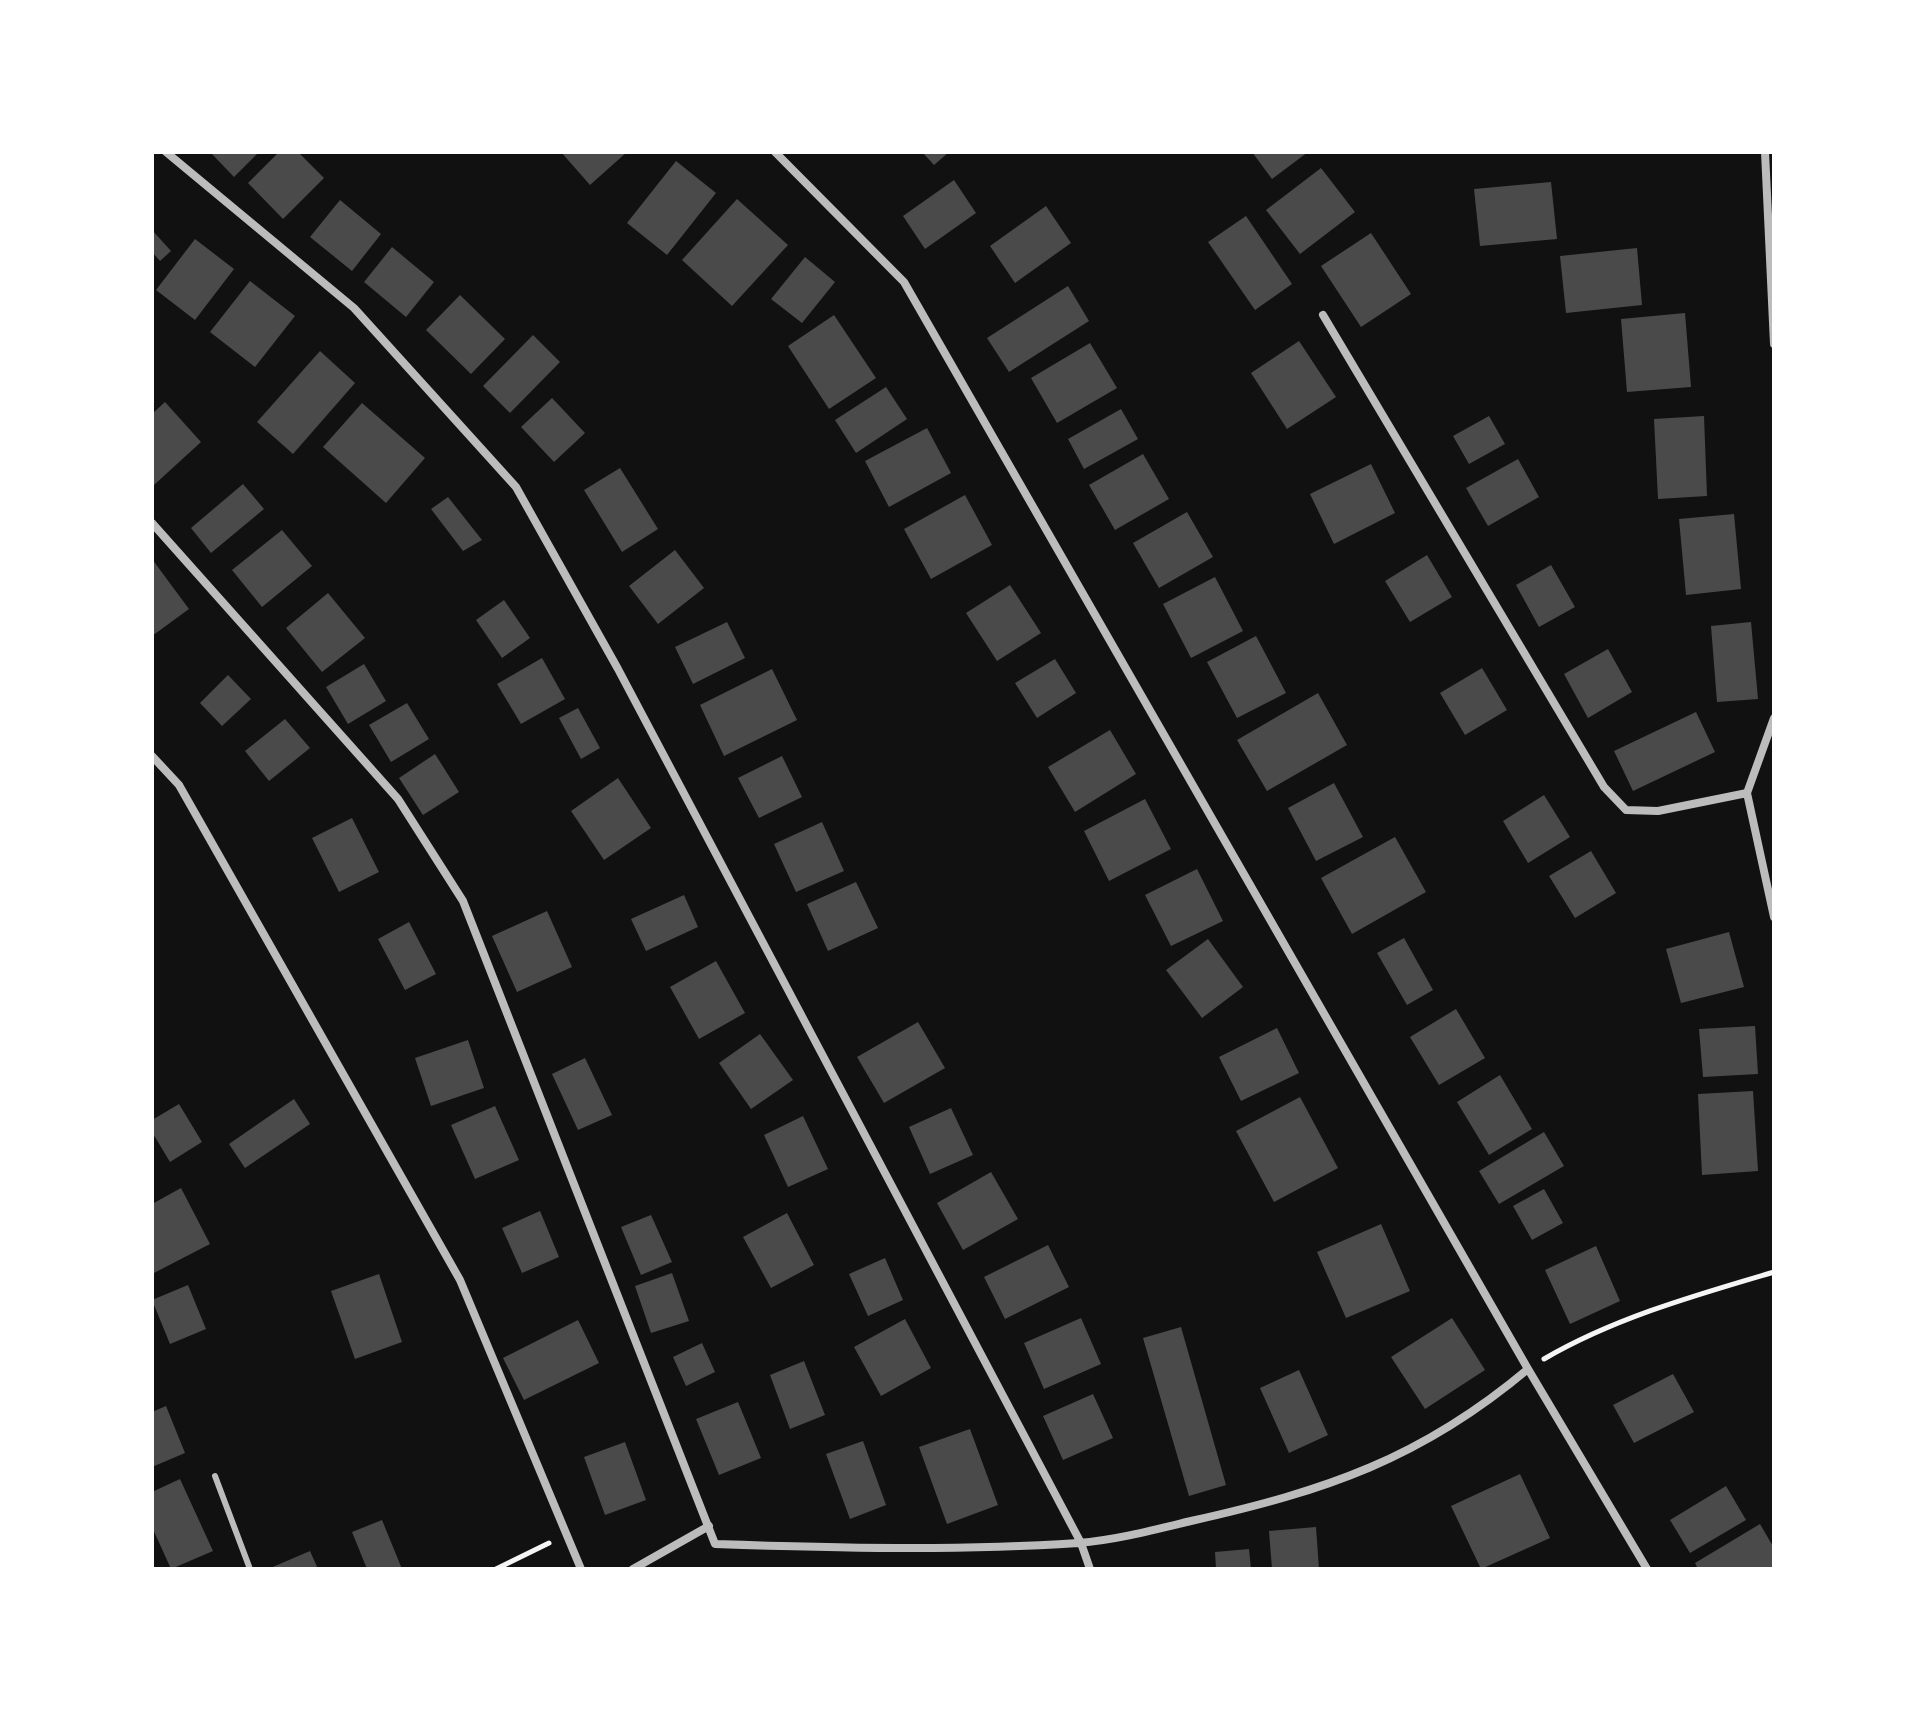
<!DOCTYPE html>
<html>
<head>
<meta charset="utf-8">
<style>
	body { margin:0 }
	#map { position:relative; width:1926px; height:1721px; overflow:hidden; background:#111; font-family:"DejaVu Sans",sans-serif }
	canvas { display:block }
	.frame { position:absolute; inset:0; border:154px solid #fff; pointer-events:none }
</style>
</head>
<body>
<div id="map">
<canvas width="1926" height="1721"></canvas>
<div class="frame"></div>
</div>
<script>
const ctx = document.querySelector('canvas').getContext('2d');
ctx.lineJoin = 'round';
function paint(path, color) { ctx.fillStyle = color; ctx.fill(path, 'evenodd'); }
function trace(path, color, width, dash) { ctx.strokeStyle = color; ctx.lineWidth = width; ctx.lineCap = dash ? 'butt' : 'round'; ctx.setLineDash(dash || []); ctx.stroke(path); }
paint(new Path2D(`
	M210,152H259L234,177Z
	M279,152H298L324,178L283,219L248,183Z
	M561,152H627L590,185Z
	M922,152H949L934,165Z
	M1252,152H1308L1272,179Z
	M676,161L716,193L667,255L627,223Z
	M1321,168L1355,212L1300,254L1266,210Z
	M954,180L976,213L925,249L903,216Z
	M1551,182L1557,239L1480,246L1474,189Z
	M737,199L788,245L732,306L682,260Z
	M340,200L381,234L352,271L310,237Z
	M1046,206L1071,243L1015,283L990,246Z
	M1246,216L1292,284L1255,310L1208,242Z
	M152,230L171,251L160,261L152,252Z
	M1371,233L1411,294L1361,327L1321,266Z
	M195,239L234,269L195,320L156,290Z
	M392,247L434,282L406,317L364,282Z
	M1637,248L1642,305L1566,313L1560,256Z
	M805,257L835,282L802,323L771,299Z
	M250,281L295,316L255,367L210,332Z
	M1068,286L1089,321L1009,372L987,338Z
	M460,295L505,339L471,374L426,330Z
	M1685,313L1691,387L1627,392L1621,319Z
	M834,315L876,378L829,409L788,346Z
	M533,335L560,362L510,413L483,386Z
	M1299,341L1336,397L1287,429L1251,373Z
	M1090,343L1117,388L1057,423L1031,378Z
	M320,351L355,383L293,454L257,422Z
	M886,387L907,419L856,453L835,420Z
	M552,398L585,433L554,462L521,427Z
	M165,402L201,442L154,485L152,414Z
	M362,403L425,458L386,503L323,447Z
	M1121,409L1138,439L1084,469L1068,439Z
	M1489,416L1505,444L1469,464L1453,436Z
	M1704,416L1707,496L1658,499L1654,419Z
	M927,428L951,473L889,507L865,461Z
	M1143,454L1169,499L1115,530L1089,485Z
	M1518,459L1539,497L1488,526L1466,488Z
	M1371,464L1395,513L1334,544L1310,494Z
	M620,468L658,529L622,552L584,490Z
	M243,484L264,509L211,553L191,528Z
	M965,495L992,545L931,579L904,529Z
	M448,497L482,540L463,551L431,509Z
	M1187,512L1213,557L1159,588L1133,543Z
	M1734,514L1741,589L1686,595L1679,519Z
	M282,530L312,566L262,607L232,570Z
	M675,550L704,588L658,624L629,586Z
	M1427,555L1452,597L1410,622L1385,581Z
	M152,559L189,609L152,636Z
	M1551,565L1575,607L1539,627L1516,585Z
	M1215,577L1243,631L1191,658L1163,604Z
	M1010,585L1041,633L997,661L966,613Z
	M328,593L365,638L322,672L286,628Z
	M504,600L530,638L502,658L476,620Z
	M727,622L745,658L693,684L675,647Z
	M1751,622L1758,699L1717,702L1711,626Z
	M1256,636L1286,693L1237,718L1207,662Z
	M1608,649L1632,692L1588,718L1564,674Z
	M542,658L565,699L521,724L497,684Z
	M1055,659L1076,693L1037,718L1015,683Z
	M364,664L386,701L348,724L326,687Z
	M1482,668L1507,710L1465,735L1440,693Z
	M772,669L797,720L724,756L700,705Z
	M228,675L251,699L222,726L200,703Z
	M1318,693L1347,745L1267,791L1237,740Z
	M407,703L429,739L391,762L369,725Z
	M578,708L600,748L581,759L559,718Z
	M1696,712L1715,752L1633,791L1614,751Z
	M285,719L310,748L269,781L245,751Z
	M1110,730L1136,774L1075,812L1048,767Z
	M435,754L459,792L423,815L399,778Z
	M782,756L802,797L759,818L738,778Z
	M618,778L651,828L604,860L571,811Z
	M1334,783L1363,837L1316,861L1288,808Z
	M1544,795L1570,837L1528,863L1503,821Z
	M1145,799L1171,849L1109,881L1084,831Z
	M352,818L379,872L339,892L312,838Z
	M822,822L844,871L796,892L774,844Z
	M1395,837L1426,892L1352,934L1321,878Z
	M1591,851L1616,893L1575,918L1549,876Z
	M1197,869L1223,921L1171,946L1145,895Z
	M856,882L878,928L828,951L807,904Z
	M684,895L698,927L646,951L631,919Z
	M547,911L572,967L517,992L492,936Z
	M409,922L436,974L405,990L378,939Z
	M1729,932L1744,987L1681,1003L1666,949Z
	M1404,938L1433,990L1407,1005L1377,953Z
	M1208,939L1243,987L1202,1018L1166,970Z
	M716,961L745,1013L699,1039L670,987Z
	M1456,1009L1485,1058L1439,1085L1410,1037Z
	M918,1022L945,1068L884,1103L857,1057Z
	M1755,1026L1758,1074L1703,1077L1699,1029Z
	M1277,1028L1299,1073L1241,1101L1219,1057Z
	M760,1034L793,1080L751,1109L719,1063Z
	M468,1040L484,1088L431,1106L415,1058Z
	M585,1058L612,1115L578,1130L552,1074Z
	M1500,1075L1532,1129L1489,1155L1457,1102Z
	M1753,1091L1758,1171L1702,1175L1698,1094Z
	M1300,1097L1338,1168L1274,1202L1236,1131Z
	M294,1099L310,1124L245,1168L229,1144Z
	M179,1104L202,1142L170,1162L152,1132V1120Z
	M495,1106L519,1160L475,1179L451,1125Z
	M951,1108L973,1155L930,1174L909,1127Z
	M803,1116L828,1169L788,1187L764,1135Z
	M1544,1132L1564,1166L1499,1204L1479,1171Z
	M991,1172L1018,1219L963,1250L937,1203Z
	M181,1188L210,1244L152,1274V1204Z
	M1544,1189L1563,1223L1532,1240L1513,1206Z
	M540,1211L559,1257L522,1273L502,1228Z
	M787,1213L814,1265L771,1288L743,1237Z
	M651,1215L672,1262L641,1275L621,1227Z
	M1381,1224L1410,1291L1346,1318L1317,1252Z
	M1048,1245L1069,1287L1005,1319L984,1277Z
	M1596,1246L1620,1301L1570,1324L1545,1270Z
	M885,1258L903,1300L868,1316L849,1274Z
	M672,1273L689,1321L651,1333L635,1286Z
	M379,1274L402,1342L355,1359L331,1291Z
	M188,1285L206,1329L170,1344L152,1300Z
	M1081,1318L1101,1364L1044,1389L1024,1343Z
	M1452,1318L1485,1370L1425,1409L1391,1357Z
	M905,1319L931,1368L881,1396L854,1347Z
	M578,1320L599,1363L524,1400L503,1358Z
	M1181,1327L1226,1485L1189,1496L1143,1338Z
	M702,1343L715,1372L686,1386L673,1357Z
	M804,1361L825,1415L790,1429L770,1375Z
	M1299,1370L1328,1435L1289,1453L1260,1388Z
	M1673,1374L1694,1412L1634,1443L1613,1405Z
	M1093,1394L1113,1438L1063,1460L1043,1416Z
	M738,1402L761,1458L719,1475L696,1419Z
	M166,1406L185,1453L152,1467V1412Z
	M970,1429L998,1505L947,1524L919,1447Z
	M863,1441L886,1505L850,1519L826,1454Z
	M625,1442L646,1500L605,1515L584,1457Z
	M1520,1474L1550,1538L1481,1569L1451,1506Z
	M180,1479L213,1551L171,1569L152,1527V1492Z
	M1726,1486L1746,1520L1690,1553L1670,1520Z
	M382,1520L402,1569H367L352,1532Z
	M1760,1524L1774,1548V1569H1698L1695,1563Z
	M1316,1527L1319,1569H1272L1269,1531Z
	M1249,1549L1251,1569H1216L1215,1552Z
	M310,1551L318,1569H268Z`), '#4a4a4a');
trace(new Path2D(`
	M1544,1359C1614,1318 1696,1295 1774,1272
	M496,1569L549,1543`), '#f5f5f5', 5);
trace(new Path2D(`
	M215,1476L250,1569`), '#bcbcbc', 6);
trace(new Path2D(`
	M166,152L354,308L516,487L618,669L1081,1543L1090,1569
	M775,152L904,282L1528,1369L1647,1569
	M1765,152L1774,344
	M1323,315L1604,787L1626,810L1658,811L1747,793
	M152,523L398,799L463,901L715,1544C836,1548 958,1551 1078,1543C1116,1540 1154,1530 1191,1521C1325,1491 1421,1459 1528,1369
	M1774,718L1747,793L1774,917
	M152,756L179,785L460,1280L581,1569
	M633,1569L709,1526`), '#bcbcbc', 8);
</script>
</body>
</html>
